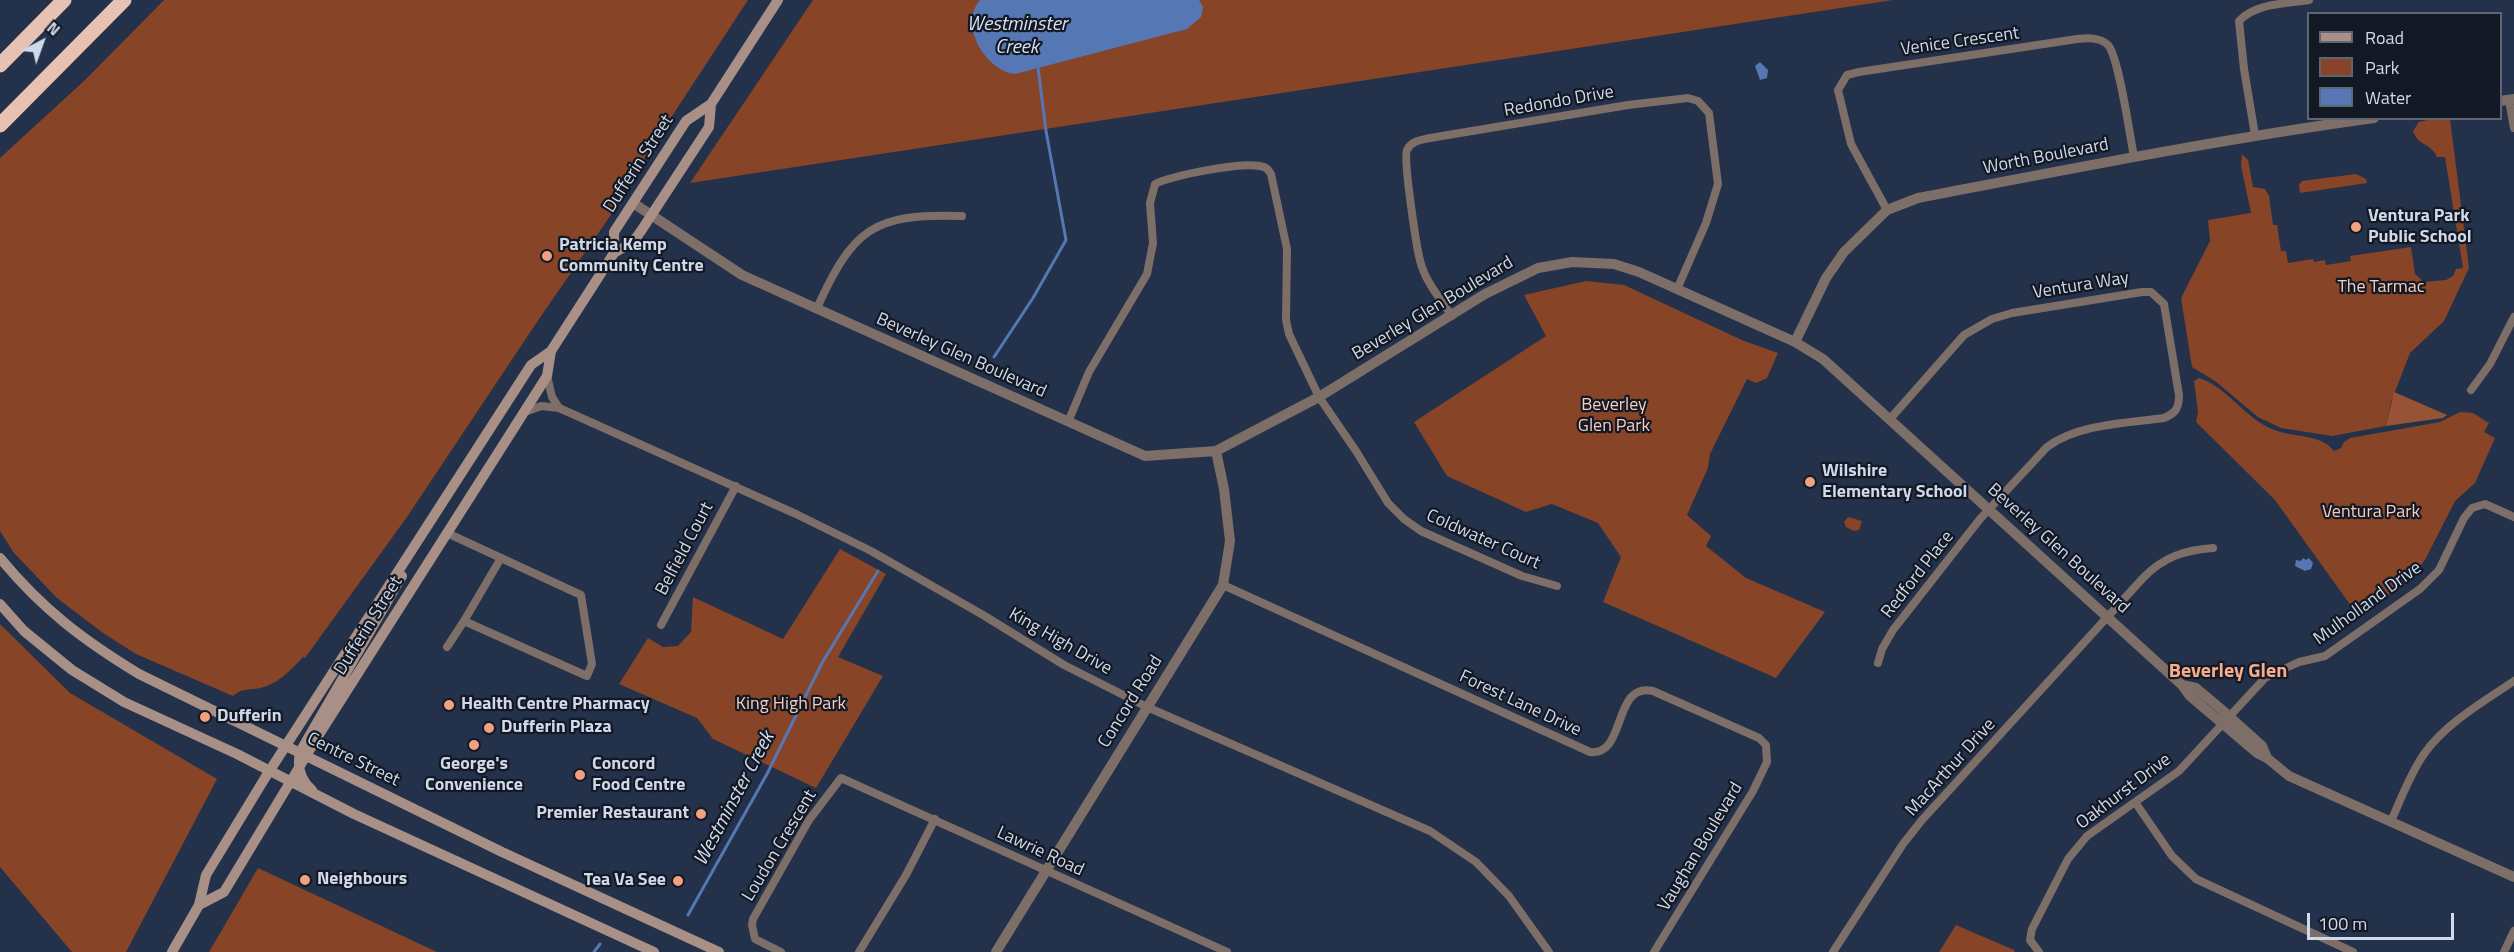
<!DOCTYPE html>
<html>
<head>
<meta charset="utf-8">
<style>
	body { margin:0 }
	#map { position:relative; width:2514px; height:952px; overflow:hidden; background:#23314a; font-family:"Titillium Web",sans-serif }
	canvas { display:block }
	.legend { position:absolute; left:2307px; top:12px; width:195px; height:108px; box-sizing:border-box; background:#131924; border:2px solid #5f6673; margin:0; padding:8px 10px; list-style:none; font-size:18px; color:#d0d9e9 }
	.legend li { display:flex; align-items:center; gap:12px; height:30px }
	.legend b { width:30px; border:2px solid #5f6673 }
	.north { position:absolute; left:12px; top:12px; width:60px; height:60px; -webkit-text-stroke:4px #131924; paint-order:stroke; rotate:41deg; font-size:16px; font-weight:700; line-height:24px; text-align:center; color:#d0d9e9 }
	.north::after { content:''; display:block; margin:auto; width:21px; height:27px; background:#d0d9e9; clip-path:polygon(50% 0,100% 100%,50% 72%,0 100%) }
	.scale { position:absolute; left:2307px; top:913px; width:147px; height:27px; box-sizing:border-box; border:3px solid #d0d9e9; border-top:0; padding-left:8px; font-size:18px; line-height:21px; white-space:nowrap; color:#d0d9e9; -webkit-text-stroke:4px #131924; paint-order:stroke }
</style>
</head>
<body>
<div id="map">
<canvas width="2514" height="952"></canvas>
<ul class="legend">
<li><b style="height:8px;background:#a89086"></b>Road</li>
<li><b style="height:16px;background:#874427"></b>Park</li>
<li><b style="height:16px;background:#5577b3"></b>Water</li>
</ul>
<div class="north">N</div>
<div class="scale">100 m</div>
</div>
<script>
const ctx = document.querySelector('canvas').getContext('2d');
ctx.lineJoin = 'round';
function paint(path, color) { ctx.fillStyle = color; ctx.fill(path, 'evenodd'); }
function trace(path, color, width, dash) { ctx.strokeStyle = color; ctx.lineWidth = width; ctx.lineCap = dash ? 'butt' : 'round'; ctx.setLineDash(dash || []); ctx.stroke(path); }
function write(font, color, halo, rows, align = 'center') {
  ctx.font = font + ' "Titillium Web",sans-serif'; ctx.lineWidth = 4.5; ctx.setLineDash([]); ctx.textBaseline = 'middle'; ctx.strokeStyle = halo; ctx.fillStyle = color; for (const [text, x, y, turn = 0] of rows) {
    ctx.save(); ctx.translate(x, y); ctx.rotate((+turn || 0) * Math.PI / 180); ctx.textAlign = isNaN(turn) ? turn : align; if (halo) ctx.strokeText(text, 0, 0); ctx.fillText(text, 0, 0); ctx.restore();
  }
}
paint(new Path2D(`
	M164,0H748L623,191L626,193L539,319L407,517L305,658L303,657C292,669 277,685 260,688C249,691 243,687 233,696L136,654L103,633L57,598L14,553L0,531V158L85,80Z
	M813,0H1893L690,183Z
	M2432,119H2450L2469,268L2444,321L2410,353L2391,402L2386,426L2332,436L2281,428L2258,417L2215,381L2192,367L2181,298L2210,241L2208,220L2251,213L2241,166L2242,154L2248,160L2253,187L2265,189L2269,196L2273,225H2277L2281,251H2286L2288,263L2313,259L2314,262L2325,260L2326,265L2351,261L2350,256L2411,247L2415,274L2424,282L2446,280L2453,276L2456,269L2463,268L2445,157H2437C2432,144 2417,145 2413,131L2419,122Z
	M2356,174L2366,179L2367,183L2300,193L2299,185L2302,181Z
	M1586,281L1624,285L1744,341L1778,353L1767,378L1756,383L1747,379L1710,454L1708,468L1687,515L1711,536L1706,546L1746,578L1825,612L1776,678L1603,602L1621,557L1598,523L1552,504L1526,512L1447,476L1414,422L1546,336L1524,295Z
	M2199,378C2226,386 2245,418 2272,429C2291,438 2321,433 2334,451L2341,448L2344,442L2350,438L2440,422L2460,412L2473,413L2489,423L2484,432L2495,438L2475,483L2455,501L2426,558L2414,575L2359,617L2275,500L2196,422L2198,412L2194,381Z
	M1848,517L1862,521L1859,530L1854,531L1846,527L1844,522Z
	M840,549L886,574L838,657L883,676L816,788L713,739L697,718L619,684L648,638L663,647L678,646L691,632L693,597L783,639Z
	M0,624L70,693L217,779L126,952H72L0,867Z
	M258,868L437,952H209Z
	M1956,925L2014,950L2015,952H1939Z`), '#874427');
paint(new Path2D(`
	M2394,392L2447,415L2443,418L2386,426Z`), '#985336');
paint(new Path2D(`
	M980,0H1199L1203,7L1201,17L1187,29L1015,74C986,71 958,25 980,0Z
	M1760,62L1768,70L1767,78L1760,80L1755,66Z
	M2303,558L2306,560L2309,558L2313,563L2311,569L2305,571L2295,566L2296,560L2301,561Z`), '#5577b3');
trace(new Path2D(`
	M994,357L1033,298L1066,240L1046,131L1038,67
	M688,915L767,774L822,663L878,571
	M594,952L600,944`), '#5577b3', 3);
trace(new Path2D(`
	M2509,100L2514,128
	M2255,135L2244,69L2239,21C2256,3 2285,4 2309,0
	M1887,210L1851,144L1838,90L1847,75L1859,72L2077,39C2087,38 2100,37 2108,45C2119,57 2130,137 2134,157
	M817,308C853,229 873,213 962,216
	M1452,316C1441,300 1426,282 1421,264C1417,252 1403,159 1407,150C1411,141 1421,140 1430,138L1628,105L1688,98L1698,101L1709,113L1718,184L1706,223L1678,287
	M547,376L552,397L559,408
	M2471,390L2490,364L2514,317
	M525,412L541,406L559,408L796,514L871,551L983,615L1064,665L1147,707L1430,831L1476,862L1509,896L1549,952
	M1068,422L1089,372L1147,274L1153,243L1150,203L1155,184C1174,175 1240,162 1260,166C1266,167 1268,169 1271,174L1287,249L1286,320L1289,334L1319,397L1356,451L1388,503L1404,519L1421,531L1522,576L1557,586
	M447,533L581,595L592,664L587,676L464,621
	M1223,585L1590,752C1627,756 1612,682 1653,691L1759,738L1766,745L1767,762L1753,791L1654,952
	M661,625L736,486
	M447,647L464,621L501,558
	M1878,663L1882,649L1893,630L1980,519L2047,447C2078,424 2126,423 2164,418C2176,413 2179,408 2179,395L2164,304L2151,292H2142L2012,313L1992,319L1964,335L1890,419
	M2135,802L2172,856L2196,879L2353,952
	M2391,821C2401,799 2410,774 2424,754C2446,723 2483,702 2514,681
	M781,952L755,939L752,925L753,919L809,820L841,778L1227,952
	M859,952L906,875L935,819
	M1833,952L1903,844L1922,820L2143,578C2163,557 2185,550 2213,548
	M2039,952L2030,940L2032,929L2068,859L2087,836L2179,771L2265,678L2299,662L2325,656L2420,589L2439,570L2464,518L2472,508L2485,504L2514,517
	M2504,952L2514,931`), '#7d6e68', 8);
trace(new Path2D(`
	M2500,101L2514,99
	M633,203L742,275L1145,456L1216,451L1319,397L1485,294L1538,268L1572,262L1614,264L1639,272L1795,342L1823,359L2182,685L2190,696L2257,753L2267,758L2289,776L2514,877
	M1795,342L1826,278L1844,252L1887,210L1918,198C2070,169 2221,139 2374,118
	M2182,685L2196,688L2221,709L2262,746L2267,758
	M996,952L1223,585L1230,541L1224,489L1216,451`), '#7d6e68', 10);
trace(new Path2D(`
	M614,253V232L686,121L711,104L778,0
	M0,558C42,609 83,640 139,674L502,852L719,952
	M0,604L24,631L72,670L124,702L237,754L354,814L654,952
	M312,790C300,780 297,767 300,752L402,576
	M199,905L224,892L318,736L547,376L551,351
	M172,952L199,905L206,875L265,778L531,365L551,351L614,253L633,242L641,231L709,127L711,104`), '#a89086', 10);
trace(new Path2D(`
	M0,65L64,0
	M0,125L124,0`), '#e7c1b2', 15);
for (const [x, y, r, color] of [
	[2356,227,6,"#f2a07f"],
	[547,256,6,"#f2a07f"],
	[1810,482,6,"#f2a07f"],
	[449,705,6,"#f2a07f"],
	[205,717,6,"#f2a07f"],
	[489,728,6,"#f2a07f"],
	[474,745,6,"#f2a07f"],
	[580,775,6,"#f2a07f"],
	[701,814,6,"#f2a07f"],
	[305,880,6,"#f2a07f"],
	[678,881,6,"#f2a07f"]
]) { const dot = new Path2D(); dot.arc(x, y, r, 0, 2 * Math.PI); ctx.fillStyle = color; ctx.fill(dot); trace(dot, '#131924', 2); }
write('18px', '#d0d9e9', '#131924', [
	["Venice Crescent",1960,42,-8],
	["Redondo Drive",1559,102,-10],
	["Worth Boulevard",2046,157,-11],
	["Dufferin Street",639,164,-57],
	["Ventura Way",2081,286,-9],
	["Beverley Glen Boulevard",1433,309,-31],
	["Beverley Glen Boulevard",961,356,24],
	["Coldwater Court",1483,540,24],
	["Belfield Court",685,549,-62],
	["Beverley Glen Boulevard",2058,549,42],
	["Redford Place",1918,575,-52],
	["Mulholland Drive",2368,604,-36],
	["Dufferin Street",369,626,-58],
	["King High Drive",1060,642,30],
	["Concord Road",1131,702,-58],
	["Forest Lane Drive",1520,704,25],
	["Centre Street",353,760,26],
	["MacArthur Drive",1951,768,-48],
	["Oakhurst Drive",2124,792,-37],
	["Loudon Crescent",780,846,-59],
	["Vaughan Boulevard",1701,847,-59],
	["Lawrie Road",1040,852,25]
]);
write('bold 18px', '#d0d9e9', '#131924', [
	["Ventura Park",2368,217],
	["Public School",2368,238],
	["Patricia Kemp",559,246],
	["Community Centre",559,267],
	["Wilshire",1822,472],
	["Elementary School",1822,493],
	["Health Centre Pharmacy",461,705],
	["Dufferin",217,717],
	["Dufferin Plaza",501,728],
	["George's",474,765,"center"],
	["Convenience",474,786,"center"],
	["Concord",592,765],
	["Food Centre",592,786],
	["Premier Restaurant",689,814,"right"],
	["Neighbours",317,880],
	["Tea Va See",666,881,"right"]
], 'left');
write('18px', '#f7cdbd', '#131924', [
	["The Tarmac",2381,288],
	["Beverley",1614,406],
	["Glen Park",1614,427],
	["Ventura Park",2371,513],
	["King High Park",791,705]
]);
write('italic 20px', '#d5dff0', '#131924', [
	["Westminster",1017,25],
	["Creek",1017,48],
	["Westminster Creek",735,799,-62]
]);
write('bold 20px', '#f8ac8c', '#131924', [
	["Beverley Glen",2228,672]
]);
</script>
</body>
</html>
